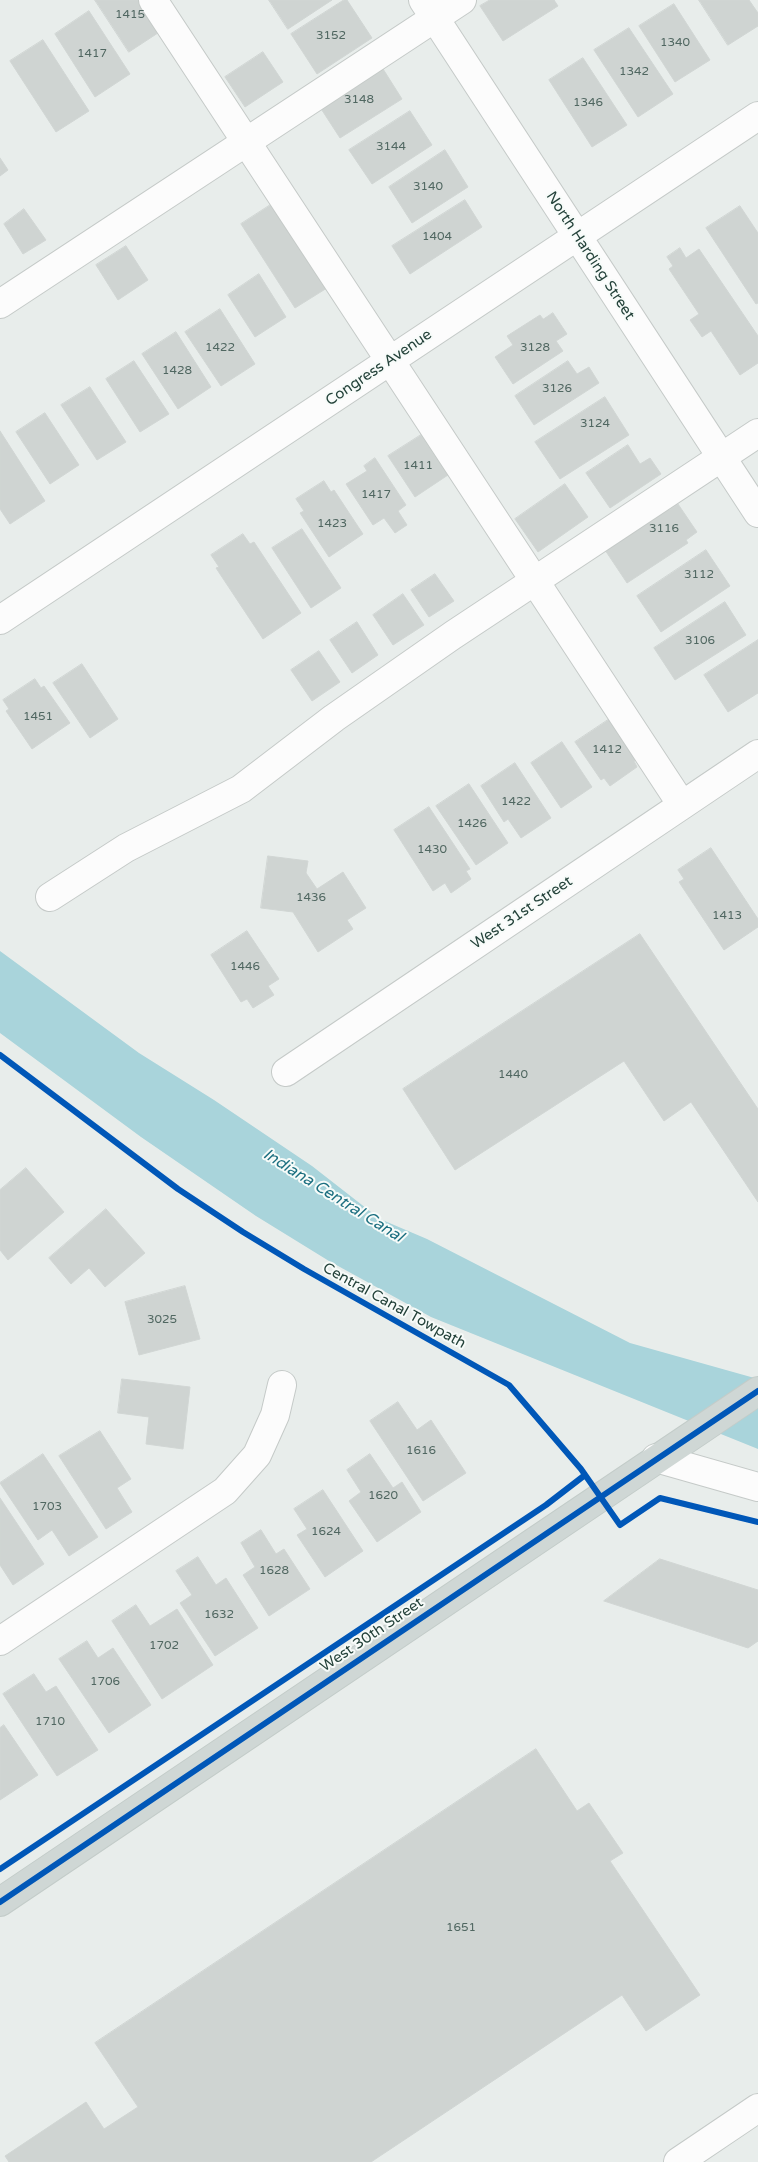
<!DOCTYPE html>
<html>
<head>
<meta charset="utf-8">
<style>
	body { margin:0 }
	canvas { display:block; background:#e8edeb }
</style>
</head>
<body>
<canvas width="758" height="2162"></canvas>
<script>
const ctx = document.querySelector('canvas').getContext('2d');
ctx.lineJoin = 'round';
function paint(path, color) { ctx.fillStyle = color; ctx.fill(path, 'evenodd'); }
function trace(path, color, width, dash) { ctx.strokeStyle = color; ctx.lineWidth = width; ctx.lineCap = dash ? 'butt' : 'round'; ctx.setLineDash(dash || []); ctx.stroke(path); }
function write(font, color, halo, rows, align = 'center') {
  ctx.font = font + ' "Varela Round",sans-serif'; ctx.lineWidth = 4; ctx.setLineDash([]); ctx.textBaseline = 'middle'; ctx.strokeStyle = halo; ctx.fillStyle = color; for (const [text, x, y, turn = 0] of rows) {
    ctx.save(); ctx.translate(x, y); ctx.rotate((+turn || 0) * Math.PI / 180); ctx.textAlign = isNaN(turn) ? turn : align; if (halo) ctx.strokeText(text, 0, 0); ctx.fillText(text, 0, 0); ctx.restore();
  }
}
paint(new Path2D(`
	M0,951L139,1053L214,1100L312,1166L380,1219L427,1239L630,1343L758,1379V1449L431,1317L329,1261L256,1216L141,1137L0,1033Z`), '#a9d4db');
const building = new Path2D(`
	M95,0H145L164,29L129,52Z
	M269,0H332L288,29Z
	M344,0H347L372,38L317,74L291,34Z
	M490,0H554L558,6L503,41L480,6Z
	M699,0H749L758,13V26L728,45Z
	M674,4L710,60L675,82L639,26Z
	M89,11L130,74L95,97L55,34Z
	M629,28L673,94L638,117L594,50Z
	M43,40L89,111L56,132L10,61Z
	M263,52L283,82L245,107L225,77Z
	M583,58L627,125L592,147L549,80Z
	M378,61L402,99L340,138L316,101Z
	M410,111L432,145L372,184L349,150Z
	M445,150L468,187L412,223L389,187Z
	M0,158L8,170L0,176Z
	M465,200L482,227L410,274L392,246Z
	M272,204L327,288L295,308L241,224Z
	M740,206L758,233V303L756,304L706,228Z
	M24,209L46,240L23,254L4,224Z
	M126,246L148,280L118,300L96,265Z
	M680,248L686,258L699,249L758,336V363L740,375L711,331L702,337L690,320L699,314L669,269L673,266L667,257Z
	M259,274L286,317L255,337L228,295Z
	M220,309L255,364L221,386L185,332Z
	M553,313L567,334L556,341L563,351L513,384L495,357L513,345L507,336L540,315L543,319Z
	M176,332L211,387L178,409L142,354Z
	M134,361L169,414L140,432L106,379Z
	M568,361L577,374L589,367L599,383L534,425L515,396Z
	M90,387L126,442L97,460L61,405Z
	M605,397L629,435L560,479L535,442Z
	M45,413L79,465L50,484L16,432Z
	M0,431L45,501L10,524L0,509Z
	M421,435L448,475L415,497L388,456Z
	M628,445L640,464L650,458L661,474L610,508L586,473Z
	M375,458L406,505L398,511L407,525L395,533L384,518L373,525L346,484L367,471L364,466Z
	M324,481L331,492L334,490L363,534L329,557L300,513L304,511L296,499Z
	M565,484L588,517L538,552L515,519Z
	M678,504L697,532L686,540L688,543L627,583L603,547L666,506L669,510Z
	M302,529L341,588L311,608L272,548Z
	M243,534L250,544L254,542L301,613L263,639L216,568L219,567L211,555Z
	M706,550L730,586L661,632L637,596Z
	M435,574L454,601L429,617L411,590Z
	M403,594L424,625L393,645L373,615Z
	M725,602L746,635L675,680L654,648Z
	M357,622L378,655L352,673L330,640Z
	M758,640V693L728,712L704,675Z
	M319,651L340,682L312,701L291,670Z
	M82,664L118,719L90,738L53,683Z
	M35,679L41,688L44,686L70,723L32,749L6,711L9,709L3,700Z
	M611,718L638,758L634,761L637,767L610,786L604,778L601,780L575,742Z
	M562,742L592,787L561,808L531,763Z
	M515,763L551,818L521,838L508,819L504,822L481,786Z
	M469,784L508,843L476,865L436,806Z
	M429,807L470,869L466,871L471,879L451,893L445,883L433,891L394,830Z
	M711,848L758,919V927L724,950L679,882L684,879L678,870Z
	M268,856L308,861L306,873L317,889L343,872L366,908L347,920L353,929L318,952L293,912L261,908Z
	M247,931L279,979L268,986L274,995L253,1008L247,999L241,1002L211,955Z
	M640,934L758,1109V1202L691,1102L664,1121L624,1061L455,1170L403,1089Z
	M26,1168L64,1212L8,1260L0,1250V1190Z
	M106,1209L145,1253L105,1287L89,1268L71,1284L49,1258Z
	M185,1286L200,1339L139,1355L125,1302Z
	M122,1379L190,1387L183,1449L146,1444L149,1417L118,1413Z
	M398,1402L417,1430L431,1420L466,1473L423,1501L370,1421Z
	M100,1431L131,1479L117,1488L132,1512L106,1529L59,1456Z
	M43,1454L98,1537L69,1556L52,1530L38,1540L0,1483Z
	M370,1454L393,1488L402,1482L421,1512L377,1542L349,1501L361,1492L347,1470Z
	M323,1490L363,1551L325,1577L297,1535L307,1529L294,1509Z
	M0,1498L44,1564L13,1585L0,1565Z
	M261,1530L276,1554L284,1549L310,1589L269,1616L243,1575L255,1567L241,1543Z
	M198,1557L216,1585L226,1578L258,1628L215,1656L180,1603L192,1595L176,1571Z
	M660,1559L758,1590V1641L748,1648L604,1601Z
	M136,1605L150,1626L177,1609L213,1665L162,1699L112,1621Z
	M87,1641L98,1658L113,1648L151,1705L109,1733L59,1659Z
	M34,1674L46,1692L56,1686L98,1750L57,1776L3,1694Z
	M4,1725L38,1775L0,1800V1728Z
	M536,1749L577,1811L589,1803L623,1853L610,1861L700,1995L646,2031L622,1995L371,2162H9L5,2156L86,2102L104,2129L138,2107L95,2043Z`);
paint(building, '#cfd4d2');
trace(building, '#d1d6d4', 1);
const minor = new Path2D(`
	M153,0L682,805
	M423,0L758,513
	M0,304L462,0
	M0,620L758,116
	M50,897L126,848L241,789L334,718L453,635L758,433
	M286,1072L758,754
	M656,1458L758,1487
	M0,1641L225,1491L257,1455L275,1415L282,1385
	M678,2162L758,2108`);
const major = new Path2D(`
	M0,1902L758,1391`);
trace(minor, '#c5cac8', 30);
trace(major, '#c3ccc9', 30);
trace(minor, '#fcfcfc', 28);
trace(major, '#cfd7d5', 28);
trace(new Path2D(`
	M0,1055L178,1189L243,1232L304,1269L509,1385L581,1469L620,1525L660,1498L758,1522
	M0,1869L546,1505L585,1475
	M0,1902L758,1391`), '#0057b8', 6);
write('12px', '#506761', null, [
	["1415",130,15],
	["3152",331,36],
	["1340",675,43],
	["1417",92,54],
	["1342",634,72],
	["3148",359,100],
	["1346",588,103],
	["3144",391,147],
	["3140",428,187],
	["1404",437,237],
	["1422",220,348],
	["3128",535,348],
	["1428",177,371],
	["3126",557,389],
	["3124",595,424],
	["1411",418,466],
	["1417",376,495],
	["1423",332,524],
	["3116",664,529],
	["3112",699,575],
	["3106",700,641],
	["1451",38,717],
	["1412",607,750],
	["1422",516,802],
	["1426",472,824],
	["1430",432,850],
	["1436",311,898],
	["1413",727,916],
	["1446",245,967],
	["1440",513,1075],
	["3025",162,1320],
	["1616",421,1451],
	["1620",383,1496],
	["1703",47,1507],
	["1624",326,1532],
	["1628",274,1571],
	["1632",219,1615],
	["1702",164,1646],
	["1706",105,1682],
	["1710",50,1722],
	["1651",461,1928]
]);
write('15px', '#24423a', '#f7fbf9', [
	["North Harding Street",590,256,57],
	["Congress Avenue",379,368,-34],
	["West 31st Street",522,913,-34],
	["Central Canal Towpath",394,1306,29],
	["West 30th Street",372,1635,-34]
]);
write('italic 16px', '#1c6f80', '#f7fbf9', [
	["Indiana Central Canal",333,1196,32]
]);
</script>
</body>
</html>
